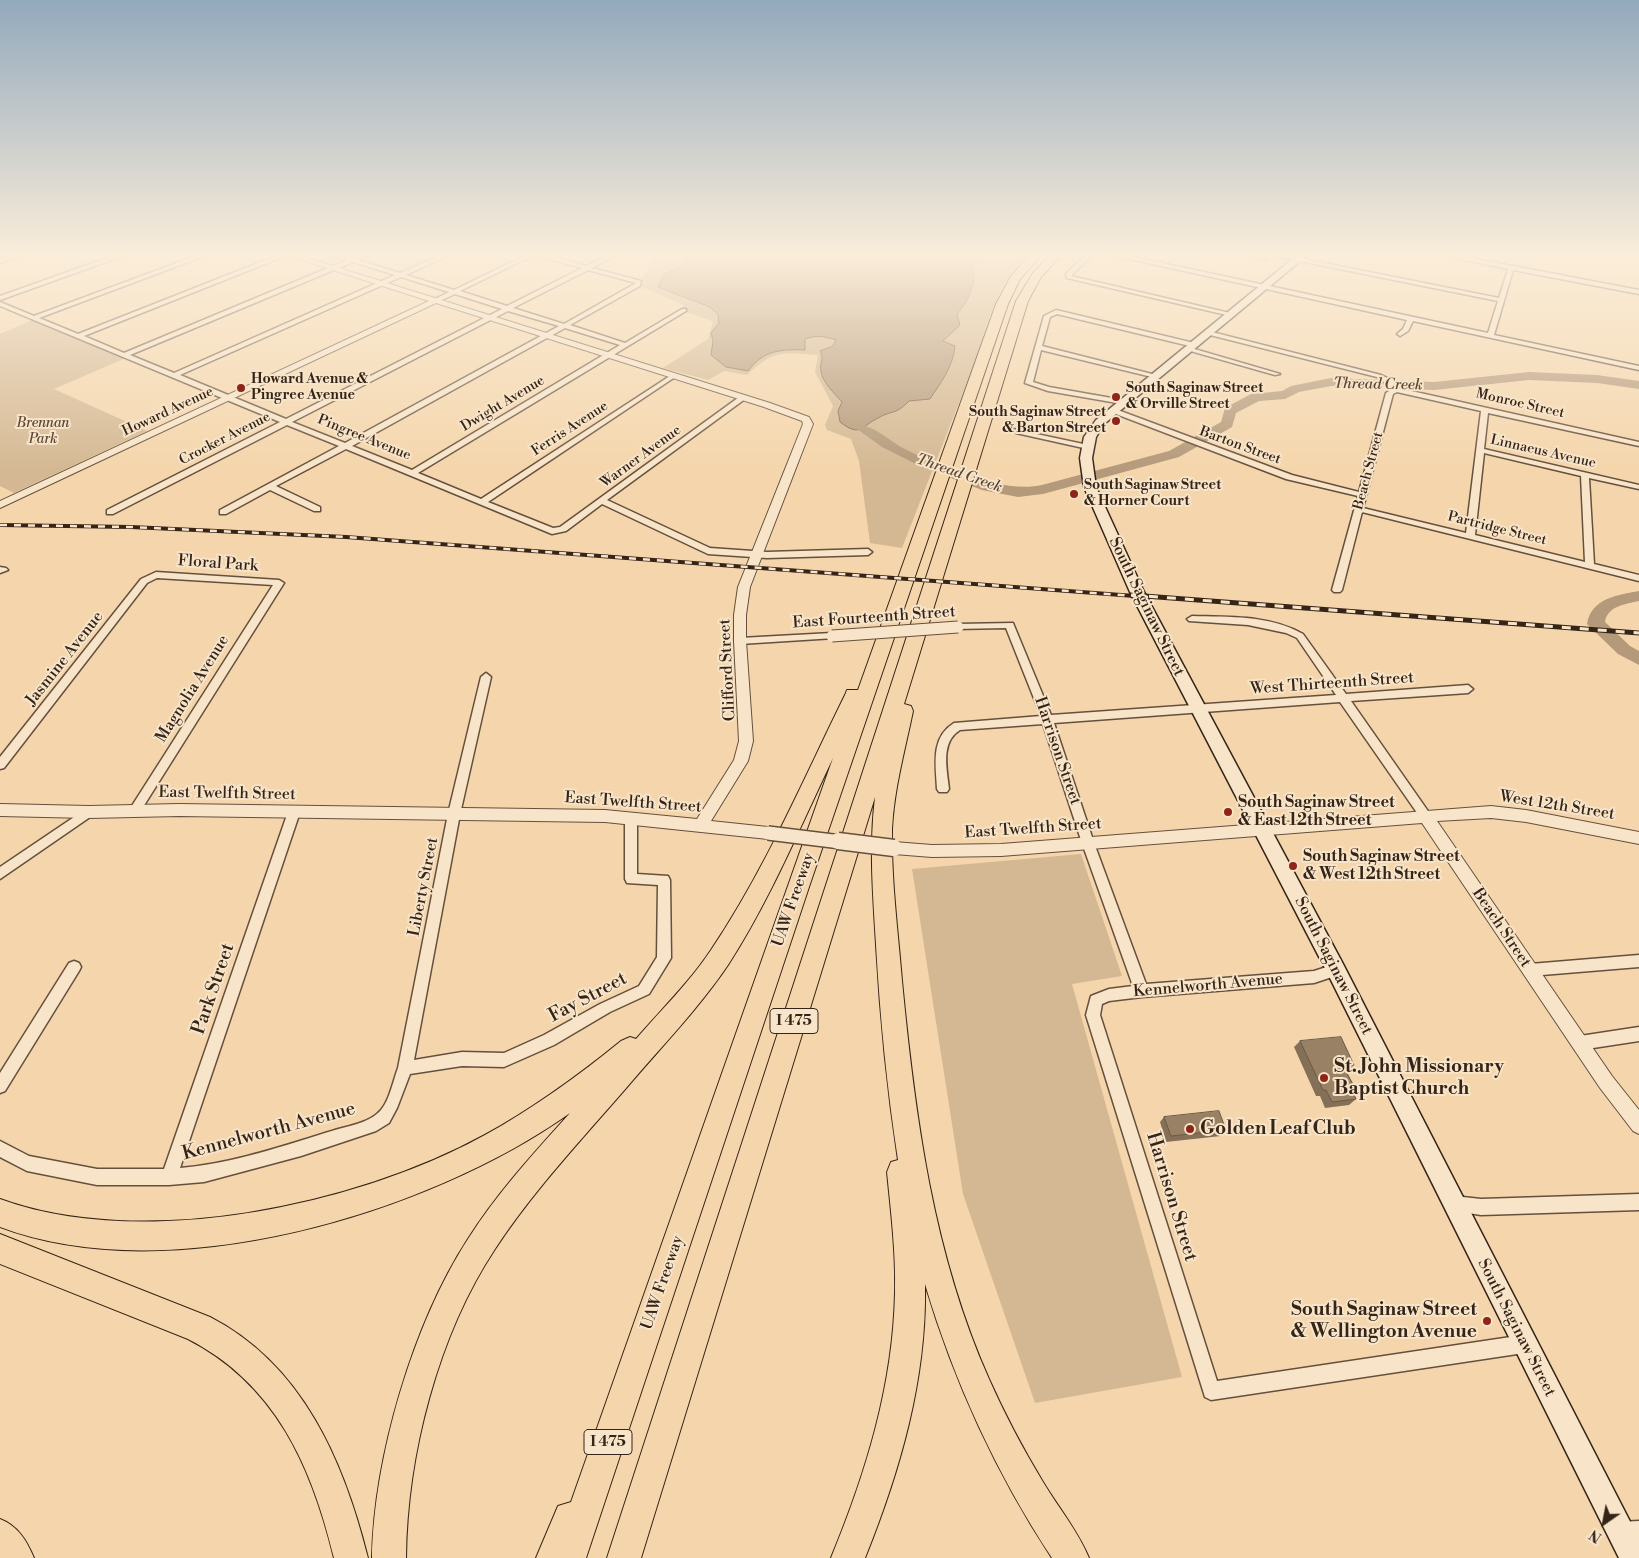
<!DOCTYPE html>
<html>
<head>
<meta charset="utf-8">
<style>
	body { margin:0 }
	#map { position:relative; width:1639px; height:1558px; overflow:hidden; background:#f5d6ac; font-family:"Libre Bodoni",serif }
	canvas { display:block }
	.north { position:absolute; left:1579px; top:1498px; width:50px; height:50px; -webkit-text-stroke:4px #f8e4c9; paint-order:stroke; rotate:213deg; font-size:14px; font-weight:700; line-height:20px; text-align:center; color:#352418 }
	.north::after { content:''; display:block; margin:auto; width:18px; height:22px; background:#352418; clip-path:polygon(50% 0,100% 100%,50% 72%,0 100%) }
</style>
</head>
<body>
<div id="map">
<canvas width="1639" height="1558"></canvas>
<div class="north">N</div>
</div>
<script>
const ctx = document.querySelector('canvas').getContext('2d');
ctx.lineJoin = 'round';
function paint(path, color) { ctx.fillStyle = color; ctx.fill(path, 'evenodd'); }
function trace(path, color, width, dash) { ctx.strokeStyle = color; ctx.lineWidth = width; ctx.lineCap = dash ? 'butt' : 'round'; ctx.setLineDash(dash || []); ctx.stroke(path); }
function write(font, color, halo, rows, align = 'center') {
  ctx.font = font + ' "Libre Bodoni",serif'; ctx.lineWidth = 4; ctx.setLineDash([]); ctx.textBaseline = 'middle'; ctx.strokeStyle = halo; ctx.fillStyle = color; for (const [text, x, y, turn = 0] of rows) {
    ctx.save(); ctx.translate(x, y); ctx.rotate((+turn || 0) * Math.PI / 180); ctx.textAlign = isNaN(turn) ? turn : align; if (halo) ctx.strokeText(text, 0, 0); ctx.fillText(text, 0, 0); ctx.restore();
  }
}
paint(new Path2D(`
	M655,252H1031C993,283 986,335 969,377C947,434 924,491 902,548L870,543L859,461L851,439L827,430L825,425L833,406L815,372L818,355C783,353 774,349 747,375L724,371L708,380L663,368L708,339L713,321L685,312L683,305L642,287C641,273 653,266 655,252Z
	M32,320L126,358L54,389L147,431L14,493L0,486V334Z
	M1081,854L1122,976L1072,984L1182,1377L1035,1403L963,1194L912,869Z`), '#d4b893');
const water = new Path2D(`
	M681,252H985L984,258L972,267C978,282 967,303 957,314L960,325L943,341L955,346C953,367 941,382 930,399L909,401C896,415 892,410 878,418C861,426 861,438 840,422L838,411L842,402C835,394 822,382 821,371C819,363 825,359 820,351L833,346L836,340C824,336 816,335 805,339V350C782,349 763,350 748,371L726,367L711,355L713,341L711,333L719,323L718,315L710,307L658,287L663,275L687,263Z`);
paint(water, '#b4997a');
trace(water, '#816a53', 1);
paint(new Path2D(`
	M1529,372L1597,375L1639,381V389L1597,383L1529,380L1434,390L1331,386L1299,392L1285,399L1259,401L1236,413L1232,427L1179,457L1043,494L1018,497L982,490L920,466L882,447L857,429L859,426C870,423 892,442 903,448C939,466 1001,494 1042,485L1169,451L1221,422L1225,408L1251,394L1282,391L1291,386L1331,378L1434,382Z
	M1639,591V601C1626,604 1607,606 1605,622L1630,646L1639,651V665L1618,654L1587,624C1591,598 1618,595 1639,591Z`), '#b4997a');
const minor = new Path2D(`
	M19,252H29L0,263V259Z
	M124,252H134L0,300V296Z
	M206,252H215L39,318L78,334L286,252H295L84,336L124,353L347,260L323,252C333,252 342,258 351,258C358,258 366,252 375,252L358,260L400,273L447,252H456L406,275L454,290L528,254L525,252H539L586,266L613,252H621L592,268L641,281L640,286L570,325L625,343L682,309H686V311L418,473L481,499L673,374L677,376L675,377L488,502L553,528L560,527L742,395L746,397L745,399L607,500L710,548L767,552L868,549L872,552L868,555L767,558L708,554L602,504L566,531L552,534L346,449L276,486L320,507V511H314L270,490L226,514H220V510L339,446L287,425L113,514H107V510L280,422L0,306V302L34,316ZM534,255L582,268L507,306L460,291ZM353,262L395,275L174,373L130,355ZM588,270L636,283L564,324L513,308ZM401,277L449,292L433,300V302H437L455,294L502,309L286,419L180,375ZM508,311L559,326L345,443L292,422ZM565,328L620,345L412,470L352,446Z
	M1088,252H1095L1071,276L1234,314L1231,316L1067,278L1066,274Z
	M1098,252H1111L1488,333L1498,301L1255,252H1269L1499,298L1508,269L1426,252H1440L1639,290V294L1513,270L1494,335L1639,366V370L1413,321L1408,331L1400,336L1397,334L1403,329L1407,320Z
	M1236,252H1248L1268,258L1265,260Z
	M1056,310L1194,343L1197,345L1194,347L1057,314L1050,317L1042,346L1160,376L1156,378L1041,350L1033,382L1049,387L1123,400L1127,402L1123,404L1048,391L1025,383L1044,316Z
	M1208,331L1381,375L1394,381L1398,388L1639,442V446L1488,413L1484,449L1639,485V489L1589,478L1594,564L1639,575V581L1362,512L1342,590L1340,592H1334L1332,590L1358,496L1286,479L1108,411L1115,409L1292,475L1359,492L1386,393L1392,389L1388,385L1377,377L1206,334V332ZM1397,392L1481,411L1466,533L1363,508L1393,394ZM1484,453L1581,476L1585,562L1475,535Z
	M1187,348H1191L1280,374L1275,375L1187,350Z
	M1013,429L1088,445L1092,447L1088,449L1016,433L1012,431Z
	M0,567L6,568L8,570L0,573Z
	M156,572L279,580L284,583L138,815H130L128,812L273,585L157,578L147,583L4,768L0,769V757L141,579Z
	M1192,616C1229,617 1270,615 1303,634L1346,694L1468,685L1473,689L1468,693L1351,701L1430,814L1432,817L1430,820H1422L1340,702L1054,723L1094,843L1146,984L1314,971L1336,964L1341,966L1343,970L1341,974L1314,983L1142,997L1109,1001L1102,1004L1100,1015L1217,1381L1524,1335L1530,1338L1533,1344L1530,1350L1524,1353L1211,1400L1205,1397L1086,1015L1091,996L1109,989L1133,986L1082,843L1043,724L960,730C940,742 947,769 949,789L947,792H939L937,789C936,765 930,738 954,723L1041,716L1006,628L955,629L953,627L958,624L1013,623L1051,715L1336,695L1297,638L1286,633L1248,625L1189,621L1187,619Z
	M832,633L837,636L835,638L740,644L735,641L740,638Z
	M486,673L491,677L460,814L414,1060L462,1052L504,1053L544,1035L600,1004L639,986L657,957L658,885L627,883L625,879V817L627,814H635L637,817V874L668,876L670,880L671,958L649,994L610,1012L554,1045L504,1067L462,1066L410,1074L397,1108L389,1123L376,1131L301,1156L204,1182L169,1185H97L27,1171L0,1157V1141L29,1156L97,1169H164L288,812L290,809H298L300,812L180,1168C231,1164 286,1145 335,1130C349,1126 367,1123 378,1113C389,1104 393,1081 398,1068L448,814L481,677Z
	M89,807L93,809L95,812L93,815L0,879V867Z
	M1639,955V967L1530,976L1525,974L1523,970L1525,966L1530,964Z
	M74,961L79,963L81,967L79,971L5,1091L0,1093V1073L69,963Z
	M1639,1027V1041L1580,1050L1575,1048L1573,1043L1575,1038L1580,1036Z
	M1639,1194V1210L1481,1215L1448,1210L1446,1204L1448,1198L1454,1196L1481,1199Z
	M1639,1521V1541L1620,1542L1613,1539L1610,1532L1613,1525L1620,1522Z`);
const tertiary = new Path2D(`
	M277,252H288L770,403L809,417L813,424L750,587L746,615V641L753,741L748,761L711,821L768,827L773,829L775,833L773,837L768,839L605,822L179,816L89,818L0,816V804L89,806L179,804L605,810L697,819L734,760L739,741L734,641V615L738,587L803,424L802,421L764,407L436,303L0,508V501L429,301Z
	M1491,806L1526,810L1639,832V844L1526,822L1491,818L1437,821L1612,1076L1639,1110V1134L1633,1131L1600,1088L1422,823L1001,856L932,857L894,854L889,852L887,848L889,844L894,842L932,845L1001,844Z`);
const secondary = new Path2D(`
	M1301,252H1311L1104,424L1096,437L1092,458L1096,487L1144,592L1343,964L1639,1539V1558H1619L1329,976L1130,592L1084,487L1080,458L1084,437L1096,420Z`);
const motorway = new Path2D(`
	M1033,252H1044L1020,279L1008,304L810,884L586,1558H536L558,1506L571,1502L833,758C800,827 770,900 728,965C699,1008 661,1047 627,1087C582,1139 533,1191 495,1249C438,1335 407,1455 406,1558H372C374,1457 413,1324 468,1239C497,1193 534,1153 570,1113C428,1214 169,1291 0,1227V1199C142,1251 356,1206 485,1135C534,1108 578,1076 621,1041L630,1037L636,1039C661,1010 690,982 711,950C765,870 803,780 845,695L847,690H858L996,304L1011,276Z
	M1053,252H1064L1041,277L1028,301L904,704L911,706L913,711C905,750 894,789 892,829C891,879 898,931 902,981C915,1116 933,1254 989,1379C1005,1415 1023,1449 1043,1482C1058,1507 1078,1531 1089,1558H1052C996,1473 954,1381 925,1284C927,1379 900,1471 865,1558H831C866,1473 893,1386 895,1293C896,1253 891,1212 887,1172L891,1162L898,1160C887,1088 880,1017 876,945C873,895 869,847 875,797L641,1558H607L1016,301L1033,273Z
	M0,1234L210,1317C303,1365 344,1462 368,1558H334C312,1467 276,1384 188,1339L0,1264Z
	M0,1519C18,1526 27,1541 34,1558H0Z`);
trace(minor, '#65503d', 3);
trace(tertiary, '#65503d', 2);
trace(secondary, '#352418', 3);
trace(motorway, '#352418', 2);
paint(minor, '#f8e4c9');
paint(tertiary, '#f8e4c9');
paint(secondary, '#f8e4c9');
paint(motorway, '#f5d6ac');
const railFar1 = new Path2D(`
	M0,525L131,527L346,537L1148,597`);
const rail = new Path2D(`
	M1131,595L1639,633`);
trace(railFar1, '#352418', 4);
trace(rail, '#352418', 5);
trace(railFar1, '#f8e4c9', 2.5, [7]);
trace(rail, '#f8e4c9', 3, [9]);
const minorBridge = new Path2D(`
	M832,636L958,627`);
const tertiaryBridgeFar1 = new Path2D(`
	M768,833L849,843`);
const tertiaryBridge = new Path2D(`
	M838,841L894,848`);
trace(minorBridge, '#65503d', 13, []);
trace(tertiaryBridgeFar1, '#65503d', 16, []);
trace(tertiaryBridge, '#65503d', 19, []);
trace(minorBridge, '#f8e4c9', 11);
trace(tertiaryBridgeFar1, '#f8e4c9', 13);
trace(tertiaryBridge, '#f8e4c9', 16);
paint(new Path2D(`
	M1300,1041L1354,1065L1348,1071H1346L1355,1088L1352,1090L1356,1099L1349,1105L1325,1108L1320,1096H1316L1294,1047Z
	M1164,1117L1226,1130L1221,1136L1166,1142L1160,1122Z`), '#846f57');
const building = new Path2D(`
	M1341,1037L1354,1065L1343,1066L1355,1088H1351L1356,1099L1332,1102L1326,1090H1323L1300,1041Z
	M1219,1111L1226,1130L1171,1136L1164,1117Z`);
paint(building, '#998165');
trace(building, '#6b5a47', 1);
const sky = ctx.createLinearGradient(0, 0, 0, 471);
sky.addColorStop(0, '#93a9bc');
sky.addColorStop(0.54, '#faedda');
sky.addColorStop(1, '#faedda00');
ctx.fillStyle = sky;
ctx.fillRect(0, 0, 1639, 471);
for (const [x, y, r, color] of [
	[241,388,5,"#8f2418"],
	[1116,397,5,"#8f2418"],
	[1116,421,5,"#8f2418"],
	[1074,494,5,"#8f2418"],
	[1228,812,5,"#8f2418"],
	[1293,866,5,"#8f2418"],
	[1324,1078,5,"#8f2418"],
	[1190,1129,5,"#8f2418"],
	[1487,1321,5,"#8f2418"]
]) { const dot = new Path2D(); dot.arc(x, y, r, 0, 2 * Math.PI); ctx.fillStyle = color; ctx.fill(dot); trace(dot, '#f8e4c9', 2); }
write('bold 14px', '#352418', '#f8e4c9', [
	["Howard Avenue &",251,380],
	["Pingree Avenue",251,396],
	["South Saginaw Street",1126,389],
	["& Orville Street",1126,405],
	["South Saginaw Street",1106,413,"right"],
	["& Barton Street",1106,429,"right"],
	["South Saginaw Street",1084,486],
	["& Horner Court",1084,502]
], 'left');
write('14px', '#352418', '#f8e4c9', [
	["Dwight Avenue",503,404,-31],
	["Monroe Street",1520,404,13],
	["Howard Avenue",168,412,-25],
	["Ferris Avenue",570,429,-33],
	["Pingree Avenue",364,438,22],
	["Crocker Avenue",225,439,-27],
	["Barton Street",1240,446,20],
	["Linnaeus Avenue",1543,452,13],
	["Warner Avenue",641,457,-36],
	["Beach Street",1369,471,-75],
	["Partridge Street",1497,529,14]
]);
write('italic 14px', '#5d4937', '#f8e4c9', [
	["Brennan",43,424],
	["Park",43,440]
]);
write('italic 15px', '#5b4735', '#f8e4c9', [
	["Thread Creek",1378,385,1],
	["Thread Creek",959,474,19]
]);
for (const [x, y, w] of [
	[794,1021,48],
	[608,1442,48]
]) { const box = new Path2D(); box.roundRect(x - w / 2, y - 12.5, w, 25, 4); ctx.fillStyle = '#f8e4c9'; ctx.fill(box); trace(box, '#352418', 1); }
write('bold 15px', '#352418', null, [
	["I 475",794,1021],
	["I 475",608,1442]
]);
write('16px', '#352418', '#f8e4c9', [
	["Floral Park",218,564,4],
	["South Saginaw Street",1146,607,64],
	["East Fourteenth Street",874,618,-4],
	["Jasmine Avenue",65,659,-52],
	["Clifford Street",728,670,-93],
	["West Thirteenth Street",1332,684,-4],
	["Magnolia Avenue",193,689,-58],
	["Harrison Street",1057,751,71],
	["East Twelfth Street",227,794,1],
	["East Twelfth Street",633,803,4],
	["West 12th Street",1557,806,9],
	["East Twelfth Street",1033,829,-4],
	["Liberty Street",424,887,-79],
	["UAW Freeway",794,900,-71],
	["Beach Street",1501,928,56],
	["South Saginaw Street",1333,966,63],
	["Kennelworth Avenue",1208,986,-5],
	["UAW Freeway",663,1283,-71],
	["South Saginaw Street",1516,1328,63]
]);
write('bold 16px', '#352418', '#f8e4c9', [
	["South Saginaw Street",1238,803],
	["& East 12th Street",1238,821],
	["South Saginaw Street",1303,857],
	["& West 12th Street",1303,875]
], 'left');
write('19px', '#352418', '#f8e4c9', [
	["Park Street",214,989,-71],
	["Fay Street",588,998,-28],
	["Kennelworth Avenue",269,1132,-15],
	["Harrison Street",1171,1197,73]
]);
write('bold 19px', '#352418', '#f8e4c9', [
	["St. John Missionary",1334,1067],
	["Baptist Church",1334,1089],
	["Golden Leaf Club",1200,1129],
	["South Saginaw Street",1477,1310,"right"],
	["& Wellington Avenue",1477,1332,"right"]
], 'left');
</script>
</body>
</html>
